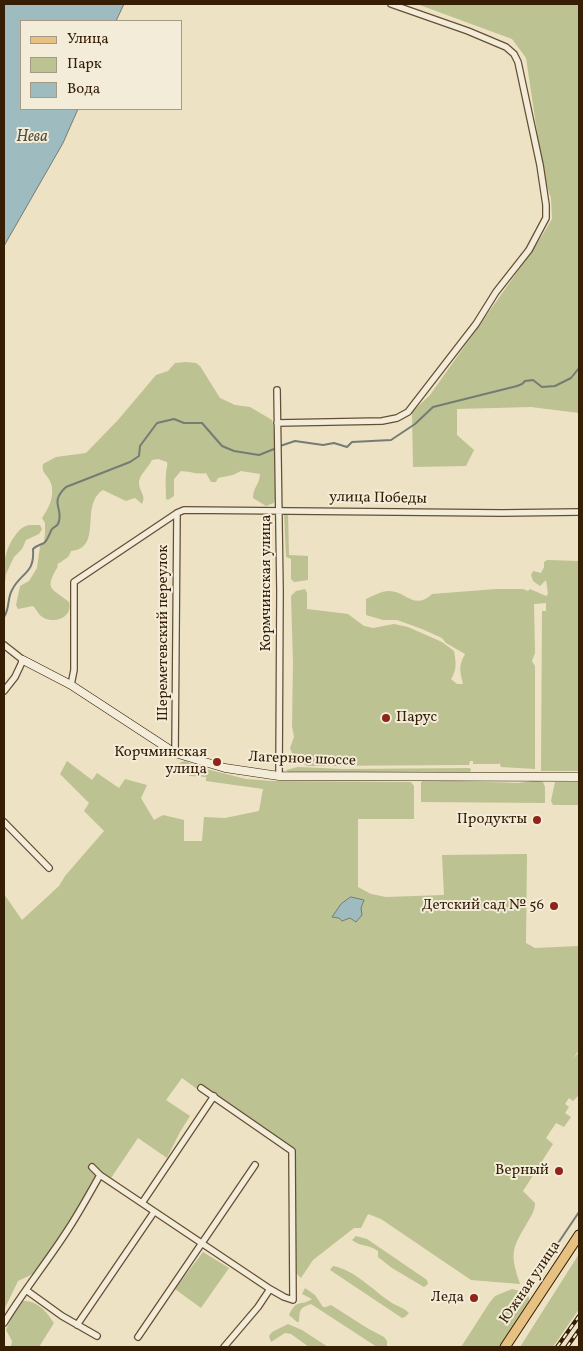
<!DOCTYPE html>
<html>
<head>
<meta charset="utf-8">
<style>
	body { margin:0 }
	#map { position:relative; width:583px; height:1351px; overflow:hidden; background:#ede2c4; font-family:Vollkorn,serif }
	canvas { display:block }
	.frame { position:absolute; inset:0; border:5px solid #361e05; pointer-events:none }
	.legend { position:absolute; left:20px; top:20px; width:162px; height:90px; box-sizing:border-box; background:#f3ecd9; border:1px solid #a79a84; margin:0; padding:6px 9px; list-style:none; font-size:15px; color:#361e05 }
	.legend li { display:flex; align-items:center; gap:10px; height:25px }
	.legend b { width:25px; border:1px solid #a79a84 }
</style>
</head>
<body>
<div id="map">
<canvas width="583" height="1351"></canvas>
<div class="frame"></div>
<ul class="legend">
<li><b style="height:6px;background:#e6c182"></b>Улица</li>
<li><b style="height:14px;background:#bcc291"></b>Парк</li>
<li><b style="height:14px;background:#9ebbbf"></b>Вода</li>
</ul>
</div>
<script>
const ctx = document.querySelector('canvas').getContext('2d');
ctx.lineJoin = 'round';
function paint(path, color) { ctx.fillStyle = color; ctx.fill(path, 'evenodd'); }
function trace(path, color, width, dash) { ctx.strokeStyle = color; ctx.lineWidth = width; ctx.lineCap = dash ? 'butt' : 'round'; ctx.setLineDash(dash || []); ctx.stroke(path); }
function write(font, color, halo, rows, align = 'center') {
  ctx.font = font + ' Vollkorn,serif'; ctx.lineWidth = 4; ctx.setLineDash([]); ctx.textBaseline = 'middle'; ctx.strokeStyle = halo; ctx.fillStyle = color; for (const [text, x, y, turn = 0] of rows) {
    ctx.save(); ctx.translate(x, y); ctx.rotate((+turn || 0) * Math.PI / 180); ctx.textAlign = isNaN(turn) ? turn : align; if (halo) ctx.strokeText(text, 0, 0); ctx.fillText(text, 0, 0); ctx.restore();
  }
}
paint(new Path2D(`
	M417,4H579V413L531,407L457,409V435L474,450L466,466L413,467L412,412L430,395L537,244L552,219L551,198L544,178L526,58L512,39Z
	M186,362L196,363L200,366L220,398L235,405L250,407L272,420L275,435L276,444L274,449L275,498L274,503L266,506L253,498C253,487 260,484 260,474L241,471L233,475L218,478L216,482H211L206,473C197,475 190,471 181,471L174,479V496L168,500L166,499C166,491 165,482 166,474C166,469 168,466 167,462L158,459L152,460C149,467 141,473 139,481C138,491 147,495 142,504L135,498L126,501L103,490C79,505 104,548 71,551C69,558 66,558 61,562C55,565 59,563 57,568C44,590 52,588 69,602C73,616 57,624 44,618C39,616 37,610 33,606L18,609L16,605L20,586L29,581L37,568L40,546L44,542L45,533V523L42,518C49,508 56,494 50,481C47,474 41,473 43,464L56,457L86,453L118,420L156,375L168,371L175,363Z
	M288,512L289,555L308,556V580L294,582L291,579V559L286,557L284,513Z
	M29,525H40L42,529L39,534L26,540L22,549L14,557L6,574L4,591C4,571 2,558 12,540C17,533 20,527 29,525Z
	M547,560L579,561V771H541L542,611H546V603L534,604L535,653L532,661L535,666V769L501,767L499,762V764H473V761H470L469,765L307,766L301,762H296L290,748L294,737L292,726L293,663L291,596L296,591L305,589L307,593V609L348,614L364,626L373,628L394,624L408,627L442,642L454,651C456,662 457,670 451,679L457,684H463C460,671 458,667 465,654L446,643L442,638L422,629L397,620H383L366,615V599C373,596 381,591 389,591C406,591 414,611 432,594L496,589H523L528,591L530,589L546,596L548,594L546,580L540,586L533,581L531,575L533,571L541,573L544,567V562Z
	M67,761L92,780L97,773L119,788L125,779L147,785L141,798L154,820L163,815L184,820V841H202L204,817L225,818L259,811L263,789L206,781V777L189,776V770L178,766L181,762L185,761L194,765L193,769L196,770L198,767L246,779L272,781L411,782L414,786V819H358V887L371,894L386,897L444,895L442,855L527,854L526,943L535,948L579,946V1050L572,1060L579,1052V1095L573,1101L569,1098L565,1104L569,1107L565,1113L571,1117L564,1127L556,1123L546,1138L553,1144L523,1191L535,1203C535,1212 530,1217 526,1225C510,1251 511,1256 520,1284L471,1280L381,1219L368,1214L361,1228H354L313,1260L301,1278L296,1273L295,1264V1149L202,1086L197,1089L182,1078L166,1100L190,1116L180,1132L167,1158L138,1138L111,1178L107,1175L98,1179L37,1272L18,1281L4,1310V894L22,920L59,886L65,876L104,831L84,811L89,803L60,774Z
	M298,767L343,769L470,768L471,770L470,772H288L286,770Z
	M425,780L519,783L538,780L543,782L545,787V803L421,802V782Z
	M555,782H579V805H553L551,801Z
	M356,1236L367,1239L427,1280L428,1284L424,1287L392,1268L378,1257V1251C368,1244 361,1247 352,1240Z
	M203,1252L229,1268L201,1308L175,1289Z
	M579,1254V1309L553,1347H520Z
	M333,1266C353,1269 373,1290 389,1301C396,1306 403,1307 409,1313L405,1317L402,1318L330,1270Z
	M305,1288L315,1295L323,1307H326L331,1305L367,1328L384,1337L387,1341V1347H377L311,1304C298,1308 300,1311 299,1322H297L289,1315C297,1298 300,1307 312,1299L302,1294Z
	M512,1289L524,1292L529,1297V1301L499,1347H461L490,1302L495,1296Z
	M22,1301C37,1300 46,1311 54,1323L39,1347H11L12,1341L6,1330L12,1315Z
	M288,1324L302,1330L328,1347H309L291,1334L285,1333L271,1342L269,1336L272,1332Z`), '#bcc291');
const water = new Path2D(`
	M4,4H124L116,21H21V109H78L63,143L4,246Z
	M351,897L364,900L361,908L362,915L356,922L350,918L342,921L339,918L332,917L341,904Z`);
paint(water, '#9ebbbf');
trace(water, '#747c75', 1);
trace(new Path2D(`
	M280,446L295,441L323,445L334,443L347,447L352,442L391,440L415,424L433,407L517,386L522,384L525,381L533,380L542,387L555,386L571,378L579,368
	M4,617C10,608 7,599 12,590C21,572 35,574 33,549C37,545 40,545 44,543C48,540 49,534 52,529C54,527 57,526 58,524C65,508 48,504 66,487L130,462L139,456L140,446L157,423L174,419L184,423H202L222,446L234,451L259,455L274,449
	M538,1273L579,1212`), '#747c75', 2);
const street = new Path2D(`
	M277,390L280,591L279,776
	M277,423L382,421L397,418L408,412L476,324L496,292L529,250L546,218V205L540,165L518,62L514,54L506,47L468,31L391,4
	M4,645L23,660L15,677L4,691
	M71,685L74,670V582L177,513L184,510L502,513L579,512
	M175,753L177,513
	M4,822L49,868
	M92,1167L100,1175L270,1289L284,1297L293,1300L292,1151L201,1088
	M142,1203L214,1096
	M26,1290L62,1316L97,1336
	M4,1323C24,1290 48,1261 69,1228C80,1211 90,1193 100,1175
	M77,1325L154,1212
	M138,1337L255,1165
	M224,1347L258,1307L270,1289`);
const secondary = new Path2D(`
	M23,660L71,685L175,753L225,768L279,776L579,777`);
const primary = new Path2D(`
	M505,1347L579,1235`);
trace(street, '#644f35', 8);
trace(secondary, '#361e05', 9);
trace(primary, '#361e05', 11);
trace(street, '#f3ecd9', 5.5);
trace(secondary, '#f3ecd9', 8);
trace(primary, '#e6c182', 9);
const rail = new Path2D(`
	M557,1347L579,1316
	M567,1347L579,1330`);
trace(rail, '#361e05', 4);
trace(rail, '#f3ecd9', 2, [5.5]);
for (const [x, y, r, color] of [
	[386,718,5,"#8f2418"],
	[217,762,5,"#8f2418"],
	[537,820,5,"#8f2418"],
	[554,906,5,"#8f2418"],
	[559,1171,5,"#8f2418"],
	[474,1298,5,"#8f2418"]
]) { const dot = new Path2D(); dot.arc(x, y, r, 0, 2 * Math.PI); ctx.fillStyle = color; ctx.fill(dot); trace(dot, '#f3ecd9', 2); }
write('15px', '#361e05', '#f3ecd9', [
	["улица Победы",378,499,1],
	["Кормчинская улица",267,583,-90],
	["Шереметевский переулок",164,633,-90],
	["Лагерное шоссе",302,760,2],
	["Южная улица",531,1283,-56]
]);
write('15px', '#361e05', '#f3ecd9', [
	["Парус",396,718,"left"],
	["Корчминская",207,753],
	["улица",207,770],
	["Продукты",527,820],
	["Детский сад № 56",544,906],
	["Верный",549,1171],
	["Леда",464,1298]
], 'right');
write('italic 16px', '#554d3d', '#f3ecd9', [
	["Нева",32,138]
]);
</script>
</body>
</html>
